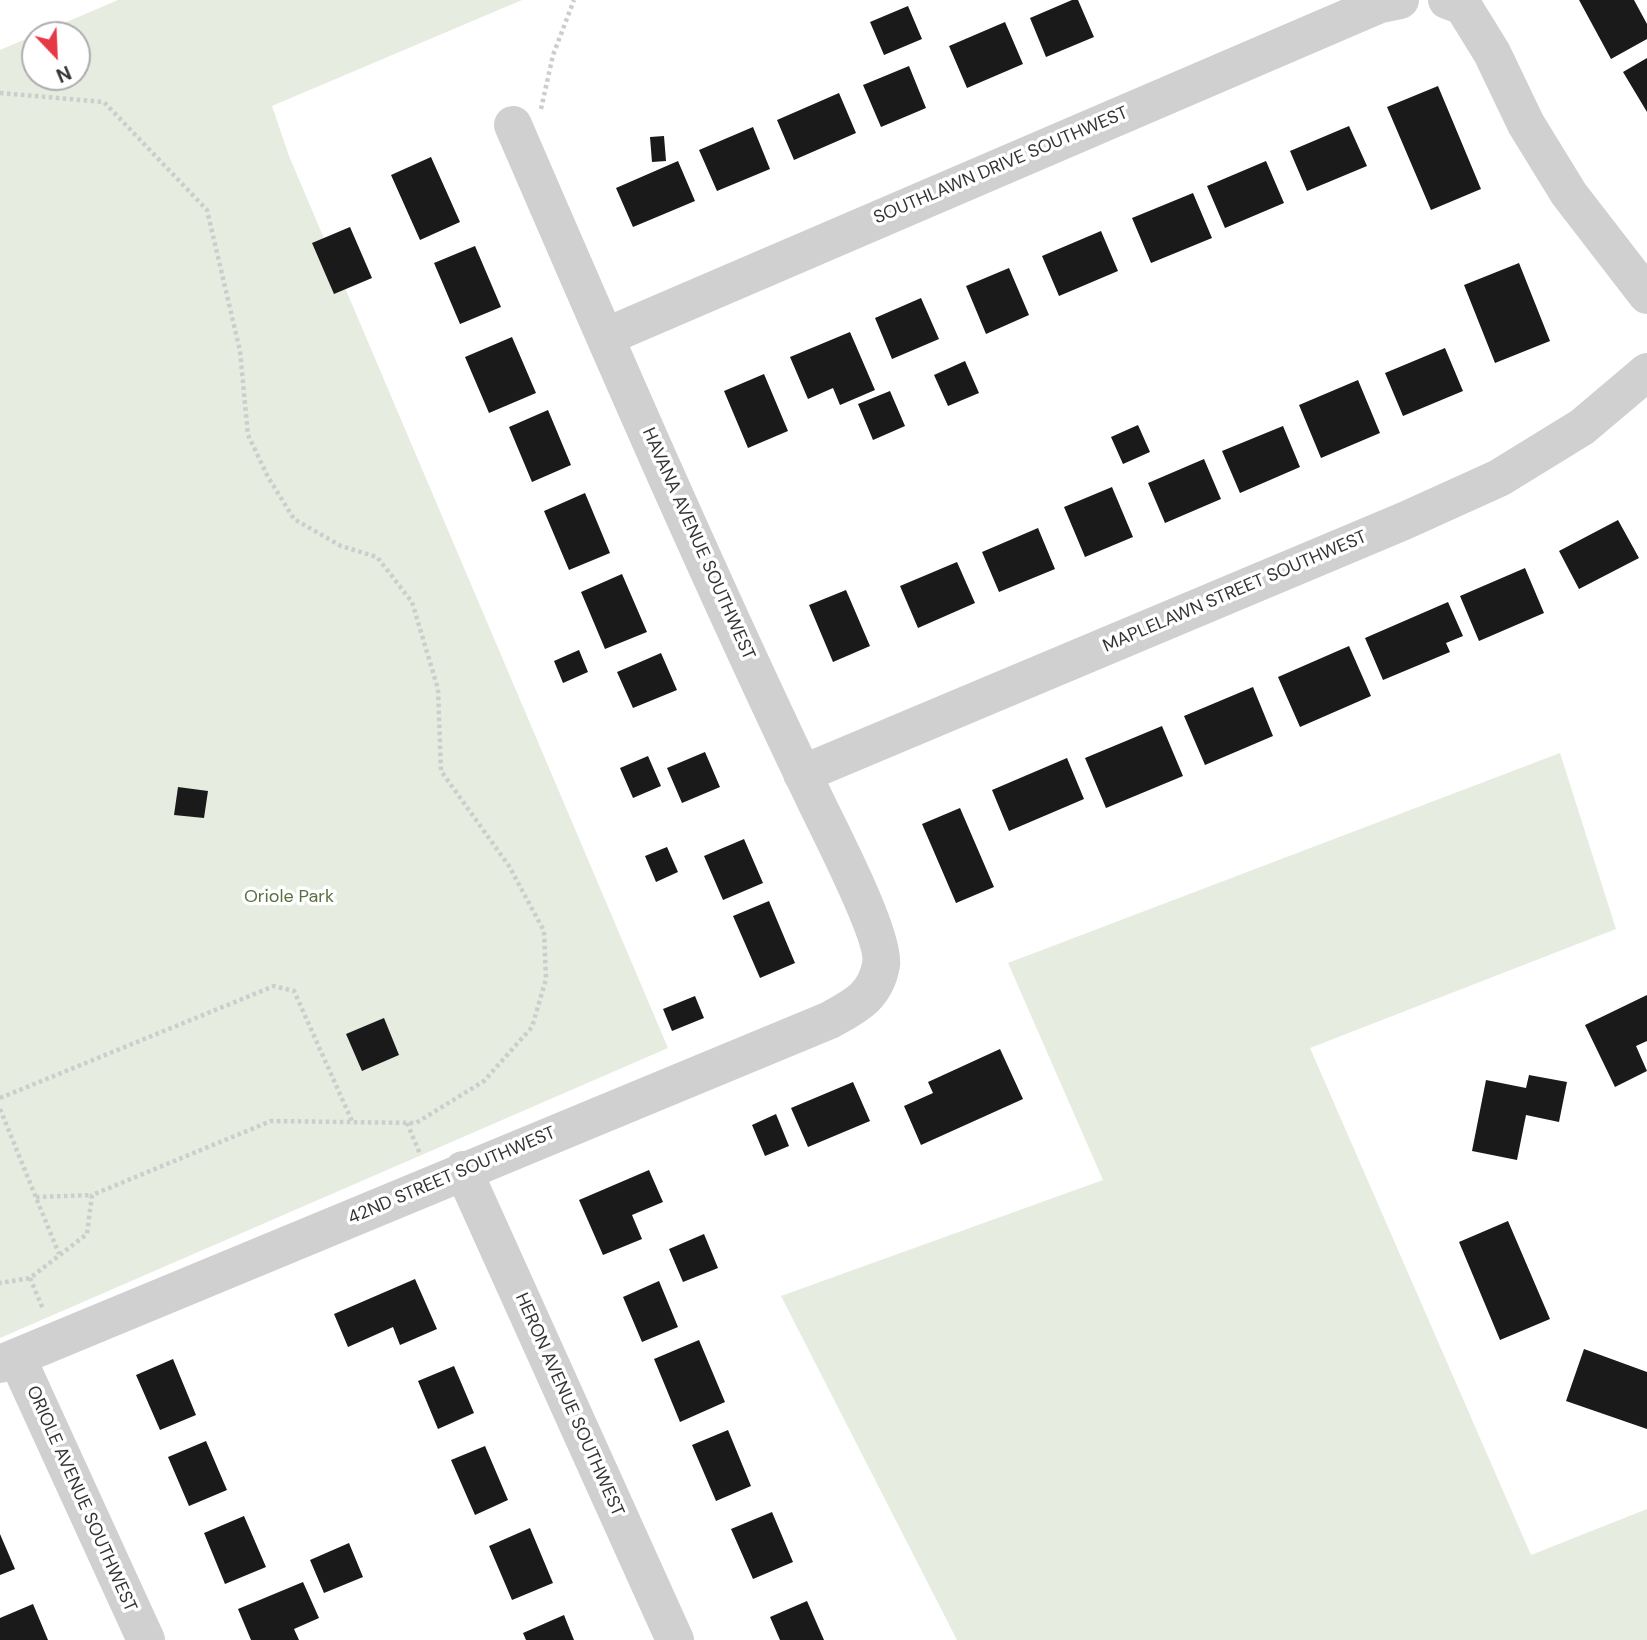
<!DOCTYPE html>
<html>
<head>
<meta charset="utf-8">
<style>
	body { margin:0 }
	#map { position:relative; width:1647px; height:1640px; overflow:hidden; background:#fff; font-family:"DM Sans",sans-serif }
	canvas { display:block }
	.north { position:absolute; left:21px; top:21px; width:70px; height:70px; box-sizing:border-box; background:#fff; border:2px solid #adadad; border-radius:50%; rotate:157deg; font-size:19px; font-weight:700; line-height:28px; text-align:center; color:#333 }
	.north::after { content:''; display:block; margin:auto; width:24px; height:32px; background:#e63946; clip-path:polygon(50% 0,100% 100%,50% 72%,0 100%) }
</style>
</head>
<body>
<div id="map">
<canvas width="1647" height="1640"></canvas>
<div class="north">N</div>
</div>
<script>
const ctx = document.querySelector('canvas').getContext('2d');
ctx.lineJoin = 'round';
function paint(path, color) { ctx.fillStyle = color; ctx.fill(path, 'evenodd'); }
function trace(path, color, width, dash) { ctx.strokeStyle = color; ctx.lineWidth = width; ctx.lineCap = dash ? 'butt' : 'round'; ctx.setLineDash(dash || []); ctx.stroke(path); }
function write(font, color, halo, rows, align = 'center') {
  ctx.font = font + ' "DM Sans",sans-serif'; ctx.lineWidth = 7; ctx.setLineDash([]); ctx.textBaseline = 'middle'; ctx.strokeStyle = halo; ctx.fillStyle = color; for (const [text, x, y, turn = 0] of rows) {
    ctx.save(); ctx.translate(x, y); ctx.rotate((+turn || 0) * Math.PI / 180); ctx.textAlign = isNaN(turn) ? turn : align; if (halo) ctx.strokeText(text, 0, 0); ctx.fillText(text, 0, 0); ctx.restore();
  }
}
paint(new Path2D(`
	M118,0H522L272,106L289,156L668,1048L0,1338V50L35,35V77H77V35H36Z
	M1560,753L1616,929L1310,1048L1531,1555L1647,1509V1640H957L781,1296L1103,1180L1008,963Z`), '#e6ecdf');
paint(new Path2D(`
	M1072,0H1078L1094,37L1046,57L1030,18Z
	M1579,0H1634L1647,24V39L1611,59Z
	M908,6L922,39L884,55L870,22Z
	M1005,22L1023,64L967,88L949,46Z
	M1647,58V112L1623,72Z
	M909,66L926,108L881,127L863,85Z
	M1438,86L1481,189L1431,210L1387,107Z
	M839,93L856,133L794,160L777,120Z
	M1349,126L1367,166L1307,191L1290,151Z
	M753,127L770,169L717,191L699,150Z
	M664,136L666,161L652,162L650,137Z
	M431,157L460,222L420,240L391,175Z
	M678,161L695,201L633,227L616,188Z
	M1266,161L1284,203L1225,228L1207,186Z
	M1193,193L1212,238L1151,263L1132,218Z
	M350,227L372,278L334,294L312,243Z
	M1101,231L1118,271L1059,296L1042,256Z
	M475,246L501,307L460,324L434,263Z
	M1519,263L1550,341L1495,363L1464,285Z
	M1009,268L1029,315L986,334L966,286Z
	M921,298L939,339L892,359L875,318Z
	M850,332L875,390L840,405L833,388L808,399L790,357Z
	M512,337L536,393L489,413L465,357Z
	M1445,348L1463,391L1403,416L1385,373Z
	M965,361L979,393L948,406L934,375Z
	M764,374L788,431L748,448L724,391Z
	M1358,380L1380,433L1321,458L1299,405Z
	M890,391L905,426L873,440L858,404Z
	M548,410L571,465L532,482L509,427Z
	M1138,425L1150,452L1123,464L1111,437Z
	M1283,426L1300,467L1240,493L1222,451Z
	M1204,459L1221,499L1165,523L1148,483Z
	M1112,487L1133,537L1085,557L1064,507Z
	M585,493L610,553L569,570L544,511Z
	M1618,520L1639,558L1579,589L1559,551Z
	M1038,528L1055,569L999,592L982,552Z
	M957,562L975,603L918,628L900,586Z
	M1525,568L1544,613L1479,641L1460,596Z
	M622,574L647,632L605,649L581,592Z
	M846,590L870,646L833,662L809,605Z
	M1448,602L1463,636L1446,643L1450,652L1383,680L1365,638Z
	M1349,646L1371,696L1300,727L1278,677Z
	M579,650L588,672L563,683L554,661Z
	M661,653L677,690L633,708L617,672Z
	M1253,687L1273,736L1205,765L1184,716Z
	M1162,726L1183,776L1106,808L1085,758Z
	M705,752L720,787L682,803L667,768Z
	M648,756L661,786L633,798L620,768Z
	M1067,758L1084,799L1009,831L992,790Z
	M178,787L208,791L204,818L174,815Z
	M960,808L994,887L956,903L922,824Z
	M744,839L763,883L723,900L704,856Z
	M667,847L678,872L656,882L645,856Z
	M769,901L795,963L760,978L733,916Z
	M1647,995V1041L1636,1046L1647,1071L1615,1087L1585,1025Z
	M695,996L704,1018L672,1031L663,1009Z
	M384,1018L399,1055L362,1071L346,1034Z
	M1000,1049L1023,1099L921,1145L904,1106L933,1093L928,1082Z
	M1529,1075L1567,1082L1559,1122L1526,1115L1517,1160L1472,1151L1486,1080L1526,1088Z
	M853,1082L870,1121L808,1147L791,1108Z
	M776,1114L789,1146L765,1156L752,1125Z
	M649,1170L663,1202L632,1215L642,1239L603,1255L579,1200Z
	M1508,1221L1550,1319L1500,1340L1459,1242Z
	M704,1234L718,1268L683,1282L669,1249Z
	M415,1279L437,1329L400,1345L393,1327L348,1347L334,1314Z
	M659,1281L678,1327L642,1342L623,1297Z
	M699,1340L725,1402L680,1422L654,1359Z
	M1584,1349L1647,1372V1429L1566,1401Z
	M173,1359L196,1415L160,1430L136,1375Z
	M454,1366L474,1413L438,1429L418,1381Z
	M728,1430L751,1486L716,1501L692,1445Z
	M206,1441L227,1490L189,1506L168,1457Z
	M485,1446L508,1500L475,1515L451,1460Z
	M772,1512L793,1562L753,1579L731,1529Z
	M244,1516L266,1567L225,1584L204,1533Z
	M530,1528L553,1583L512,1600L489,1546Z
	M0,1534L15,1569L0,1575Z
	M349,1543L363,1577L324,1593L310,1560Z
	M303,1582L319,1618L294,1629L299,1640H251L238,1609Z
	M807,1601L824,1640H780L770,1617Z
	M33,1604L48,1640H0V1618Z
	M564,1615L574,1640H526L523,1633Z`), '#1a1a1a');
trace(new Path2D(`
	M0,93L104,102L207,210L240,351L248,435L268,477L294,519L341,546L377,557L412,602L438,689L441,771L509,866L544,931L546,979L532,1027L484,1081L416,1123L271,1121L92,1195L87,1234L30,1278L0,1283
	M541,109L553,55L574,0
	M0,1098L274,986L294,991L352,1121
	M0,1109L59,1254
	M407,1123L420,1154
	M36,1197L92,1195
	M30,1278L43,1309`), '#cdcdcd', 4.5, [3.5, 3.5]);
trace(new Path2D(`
	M1447,0L1463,6L1492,53L1526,124L1569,194L1647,295
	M605,337L1380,4L1400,0
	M802,774L1404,521L1499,478L1582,427L1647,372
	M463,1170L675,1640
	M17,1358L146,1640
	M0,1364L830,1020C855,1006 875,997 881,965C886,939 831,833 817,804C710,581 611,352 513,125`), '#d0d0d0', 38);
write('18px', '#333', '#fff', [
	["SOUTHLAWN DRIVE SOUTHWEST",1001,166,-23],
	["HAVANA AVENUE SOUTHWEST",698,544,66],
	["MAPLELAWN STREET SOUTHWEST",1235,592,-23],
	["42ND STREET SOUTHWEST",452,1176,-23],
	["HERON AVENUE SOUTHWEST",569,1405,66],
	["ORIOLE AVENUE SOUTHWEST",81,1499,66]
]);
write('18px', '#56703f', '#fff', [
	["Oriole Park",289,897]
]);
</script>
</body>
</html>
